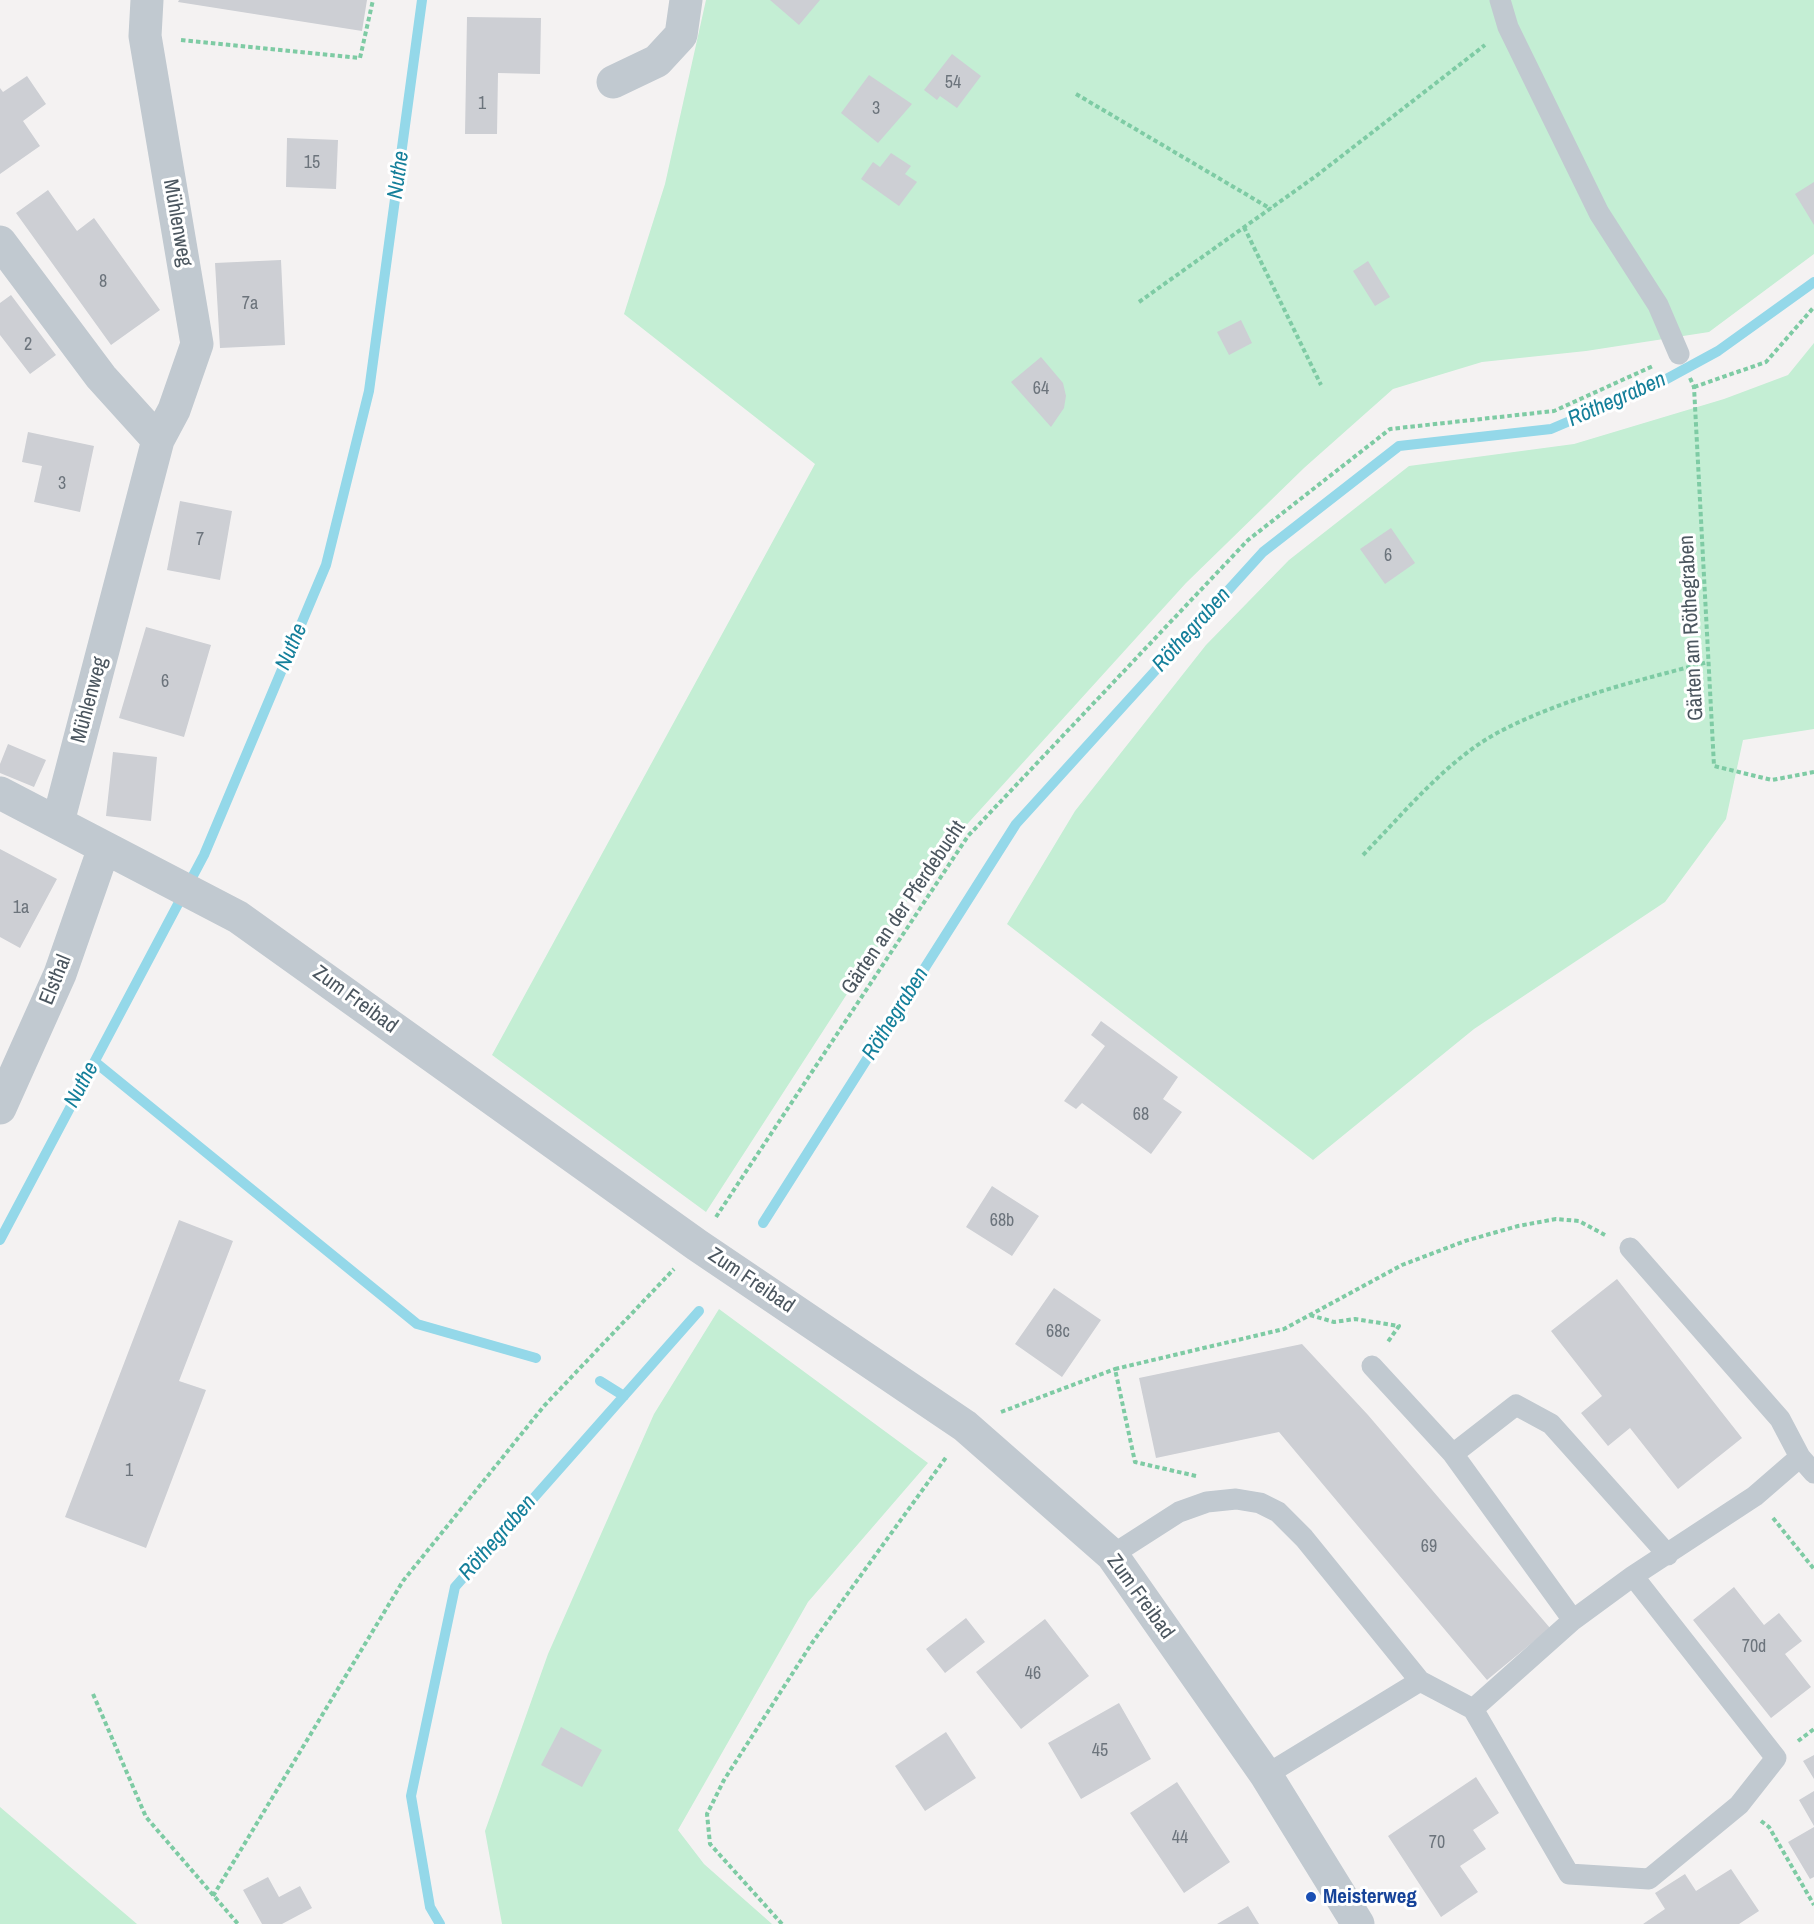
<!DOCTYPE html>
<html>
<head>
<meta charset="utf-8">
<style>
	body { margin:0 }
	canvas { display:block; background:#f4f2f2 }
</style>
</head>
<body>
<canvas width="1814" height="1924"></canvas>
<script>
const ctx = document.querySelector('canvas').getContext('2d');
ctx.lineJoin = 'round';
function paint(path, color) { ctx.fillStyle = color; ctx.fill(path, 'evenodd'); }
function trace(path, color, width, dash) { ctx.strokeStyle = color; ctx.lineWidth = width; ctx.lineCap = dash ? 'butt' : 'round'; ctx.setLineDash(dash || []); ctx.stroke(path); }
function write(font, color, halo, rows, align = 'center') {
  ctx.font = font + ' "Archivo Narrow",sans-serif'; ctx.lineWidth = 6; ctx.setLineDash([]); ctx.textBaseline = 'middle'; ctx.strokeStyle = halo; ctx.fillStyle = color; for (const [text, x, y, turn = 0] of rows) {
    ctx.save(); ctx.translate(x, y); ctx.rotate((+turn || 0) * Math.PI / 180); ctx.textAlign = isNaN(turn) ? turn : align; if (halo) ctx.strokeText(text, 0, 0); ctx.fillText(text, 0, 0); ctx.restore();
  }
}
paint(new Path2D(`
	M706,0H1814V254L1709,332L1586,351L1482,362L1393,389L1304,468L1186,583L931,864L706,1212L492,1055L815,464L624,314L665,184Z
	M1814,343V729L1743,740L1726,819L1665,902L1474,1029L1313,1160L1007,924L1075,811L1206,645L1289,560L1409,466L1574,444L1724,399L1788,375Z
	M719,1309L928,1463L808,1602L678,1830L704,1864L772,1924H502L485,1831L548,1654L654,1414Z
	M0,1807L137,1924H0Z`), '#c4eed4');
trace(new Path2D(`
	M95,1062L417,1324L536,1358
	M763,1223L1016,824L1263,552L1399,446L1551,429L1661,382L1718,351L1814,282
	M0,1240L204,855L326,565L369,391L422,0
	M600,1381L624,1396
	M440,1924L430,1907L411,1796L455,1587L699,1311`), '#94d8e9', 10);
paint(new Path2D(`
	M179,0H367L362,31L178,2Z
	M770,0H820L799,25Z
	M467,17L541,18L540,74L498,73L497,134H465Z
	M952,54L981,76L957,108L940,96L937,100L924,90Z
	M869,75L912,104L878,143L841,113Z
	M27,76L46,104L23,121L40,146L0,174V88L3,92Z
	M287,138L338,140L336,189L286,187Z
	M891,153L911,166L905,174L917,182L899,206L861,179L873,162L880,167Z
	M1814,182V225L1795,194Z
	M48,190L77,231L94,218L160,310L111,345L16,213Z
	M281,260L285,345L220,348L215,263Z
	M1368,261L1390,297L1375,306L1353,271Z
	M11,295L56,355L30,374L0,335V303Z
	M1241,320L1252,343L1229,355L1217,332Z
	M1041,357L1063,383L1066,396L1064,408L1051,427L1011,382Z
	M28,432L94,446L80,512L34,502L42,466L22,462Z
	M180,501L232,511L220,580L167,570Z
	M1391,528L1415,563L1385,584L1360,549Z
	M146,627L211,645L184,737L119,718Z
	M8,744L46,760L34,787L0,773V764Z
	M113,752L157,757L151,821L106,816Z
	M0,849L57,879L20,948L0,937Z
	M1101,1021L1178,1077L1163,1099L1182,1112L1151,1154L1082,1103L1076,1109L1064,1101L1105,1046L1091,1035Z
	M992,1186L1039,1216L1012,1256L966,1227Z
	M179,1220L233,1241L179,1381L206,1390L146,1548L65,1517Z
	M1617,1279L1742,1438L1678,1489L1630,1428L1608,1446L1581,1413L1602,1396L1551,1331Z
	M1054,1288L1101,1320L1062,1377L1015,1344Z
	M1302,1344L1368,1415L1550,1628L1487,1680L1279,1432L1156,1458L1139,1378Z
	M1734,1587L1764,1625L1779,1613L1802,1641L1785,1654L1811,1687L1771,1718L1693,1620Z
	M966,1618L985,1642L945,1673L926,1649Z
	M1045,1619L1089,1676L1021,1729L976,1672Z
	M1119,1703L1151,1759L1081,1799L1048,1743Z
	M561,1727L602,1750L582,1787L541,1765Z
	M946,1732L976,1778L925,1811L895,1766Z
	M1814,1755V1779L1803,1761Z
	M1476,1777L1499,1813L1473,1830L1486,1849L1460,1866L1478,1892L1441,1917L1388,1836Z
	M1177,1782L1230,1862L1184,1893L1130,1813Z
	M1814,1791V1826L1799,1800Z
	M1814,1827V1877L1810,1879L1788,1842Z
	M1731,1869L1759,1911L1739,1924H1643L1665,1909L1655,1893L1685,1874L1696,1891Z
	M268,1877L279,1897L300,1886L312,1908L282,1924H262L243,1890Z
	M1248,1906L1259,1924H1217Z`), '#cdcfd4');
trace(new Path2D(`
	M181,40L360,58L373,0
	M1076,94L1271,209
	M1244,227L1321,385
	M1139,302L1316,176L1485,45
	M1690,378L1694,387L1714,766L1772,780L1814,772
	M1694,387L1766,362L1814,307
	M1363,855C1403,814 1446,761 1497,733C1563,698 1637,681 1708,662
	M716,1217L968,836L1248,540L1390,429L1554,411L1653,366
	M1310,1315L1334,1322L1355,1319L1399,1326L1387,1343
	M1001,1412L1115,1369
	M1196,1476L1135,1462L1115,1369L1284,1329L1402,1265L1465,1241L1518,1226L1556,1219L1579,1221L1605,1235
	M1773,1518L1814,1569
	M93,1694L146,1817L238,1924
	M1798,1741L1814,1729
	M1761,1821L1769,1827L1814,1905
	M213,1896L403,1581L544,1406L674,1269
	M782,1924L710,1844L707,1814L724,1780L812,1643L947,1456`), '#7ecba4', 4, [4.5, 3]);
trace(new Path2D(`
	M1500,0L1508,27L1599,213L1658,305L1679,354
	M1372,1366L1453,1454L1573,1620
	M1453,1454L1516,1405L1551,1424L1668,1555
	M1800,1457L1814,1473
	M1112,1555L1179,1512L1207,1502L1236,1499L1260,1503L1278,1512L1304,1538L1420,1681L1473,1709L1573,1620L1633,1576L1755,1496L1800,1457L1780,1419L1630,1248
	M1473,1709L1569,1874L1649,1879L1739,1805L1776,1758L1633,1576
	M1266,1775L1420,1681`), '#c1c9d0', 21);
trace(new Path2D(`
	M147,0L145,36L197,344L174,410L158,440
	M613,82L657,61L681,35L686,0
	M0,242L101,377L158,440L58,822
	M0,793L238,917L697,1245L965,1426L1112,1555L1266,1775L1358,1924
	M0,1108L60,974L104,848`), '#c1c9d0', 33);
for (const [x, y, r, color] of [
	[1311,1897,6,"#1a4fb4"]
]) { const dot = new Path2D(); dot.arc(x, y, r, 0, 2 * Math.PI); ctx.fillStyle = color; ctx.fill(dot); trace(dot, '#fff', 2); }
write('18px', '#6c747c', null, [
	["54",953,83],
	["1",482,104],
	["3",876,109],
	["15",312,163],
	["8",103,282],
	["7a",250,304],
	["2",28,345],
	["64",1041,389],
	["3",62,484],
	["7",200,540],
	["6",1388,556],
	["6",165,682],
	["1a",21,908],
	["68",1141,1115],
	["68b",1002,1221],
	["68c",1058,1332],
	["1",129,1471],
	["69",1429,1547],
	["70d",1754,1647],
	["46",1033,1674],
	["45",1100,1751],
	["44",1180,1838],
	["70",1437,1843]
]);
write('21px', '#4b565f', '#fff', [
	["Mühlenweg",177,223,80],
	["Gärten am Röthegraben",1692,628,-93],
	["Mühlenweg",90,700,-75],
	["Gärten an der Pferdebucht",904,908,-56],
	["Elsthal",56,980,-68],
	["Zum Freibad",355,1000,36],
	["Zum Freibad",751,1281,34],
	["Zum Freibad",1140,1597,54]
]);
write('bold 21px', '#164399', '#fff', [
	["Meisterweg",1323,1897]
], 'left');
write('italic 22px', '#147f9a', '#fff', [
	["Nuthe",399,175,-82],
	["Röthegraben",1617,400,-24],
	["Röthegraben",1192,630,-48],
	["Nuthe",292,647,-67],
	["Röthegraben",896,1014,-58],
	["Nuthe",82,1085,-62],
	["Röthegraben",498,1538,-49]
]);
</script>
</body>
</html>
